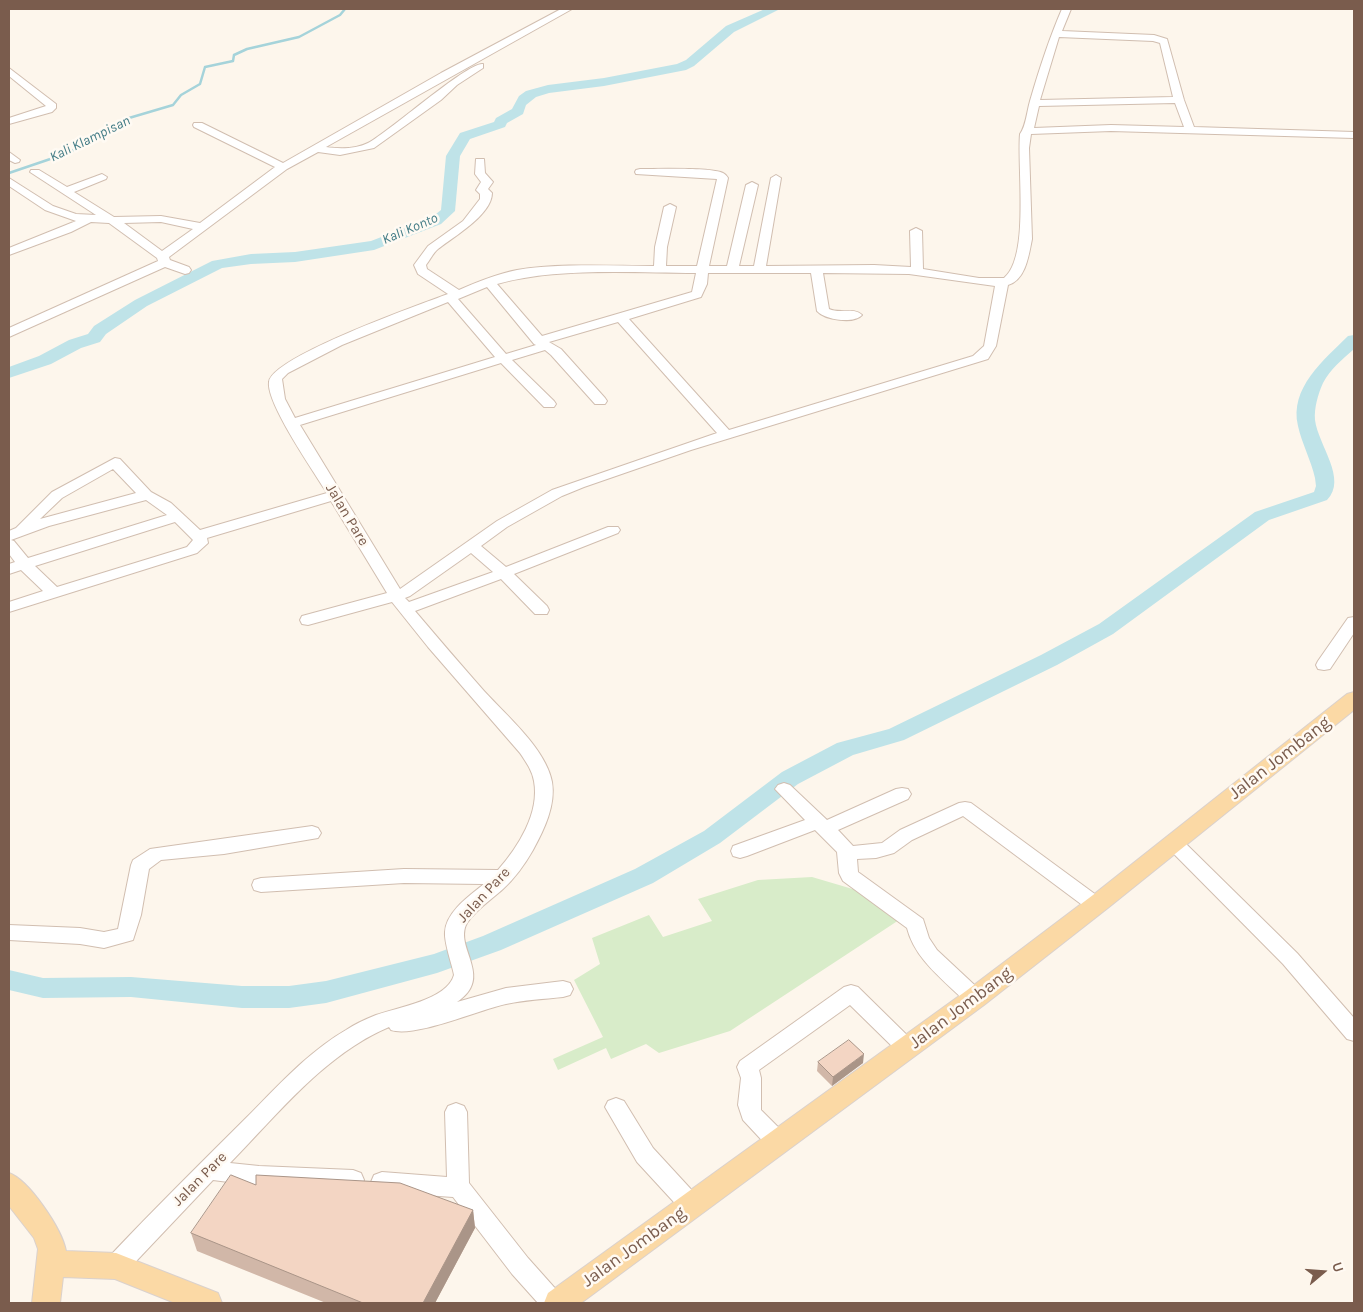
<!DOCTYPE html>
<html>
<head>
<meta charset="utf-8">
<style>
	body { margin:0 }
	#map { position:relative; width:1363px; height:1312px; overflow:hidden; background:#fdf6ec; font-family:Karla,sans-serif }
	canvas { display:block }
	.frame { position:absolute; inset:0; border:10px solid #7a5c4d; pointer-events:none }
	.north { position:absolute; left:1298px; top:1247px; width:50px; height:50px; -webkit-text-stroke:4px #fffaf3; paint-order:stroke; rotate:72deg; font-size:14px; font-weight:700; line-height:20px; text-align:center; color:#7a5c4d }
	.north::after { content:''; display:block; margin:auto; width:18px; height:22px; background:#7a5c4d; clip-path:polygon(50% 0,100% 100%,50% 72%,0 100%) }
</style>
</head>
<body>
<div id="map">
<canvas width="1363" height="1312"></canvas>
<div class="frame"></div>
<div class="north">U</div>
</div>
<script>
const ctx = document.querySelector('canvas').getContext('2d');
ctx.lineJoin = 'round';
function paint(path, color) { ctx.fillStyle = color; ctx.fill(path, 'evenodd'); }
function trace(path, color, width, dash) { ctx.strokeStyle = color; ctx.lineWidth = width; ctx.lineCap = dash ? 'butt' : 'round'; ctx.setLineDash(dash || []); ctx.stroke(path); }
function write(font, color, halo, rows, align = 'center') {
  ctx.font = font + ' Karla,sans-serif'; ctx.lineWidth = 5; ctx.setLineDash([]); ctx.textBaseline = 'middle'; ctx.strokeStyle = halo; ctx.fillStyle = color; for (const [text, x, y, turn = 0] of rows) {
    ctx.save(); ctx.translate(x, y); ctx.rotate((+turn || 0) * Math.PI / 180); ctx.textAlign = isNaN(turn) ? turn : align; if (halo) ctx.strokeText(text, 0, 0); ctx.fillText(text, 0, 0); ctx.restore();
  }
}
paint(new Path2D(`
	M812,877L856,890L899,920L730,1031L659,1053L646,1044L611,1059L606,1048L558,1070L553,1059L603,1037L574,980L600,964L592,938L649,915L663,937L712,921L698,899L758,880Z`), '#d8ecc9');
trace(new Path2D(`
	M9,173L65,154L94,140L129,118L173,105L181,95L200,84L205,67L233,61L234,55L247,49L299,37L340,15L345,9`), '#a5d3da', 2.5);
paint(new Path2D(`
	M765,9H780L734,32L694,66L686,70L604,86L549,93L536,97L526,105L523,114L507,123L505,127L470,139L460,156L455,211L441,224L374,250L295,262L251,264L222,268L147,306L106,334L100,342L81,348L51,364L9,378V367L39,356L69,340L88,334L94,326L135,300L212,261L251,254L295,252L371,241L431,218L441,210L446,156L460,133L494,122L496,118L512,109L519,96L526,91L548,85L604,78L677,64L686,60L726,26Z
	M1354,335V349C1343,359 1330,369 1323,383C1318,394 1314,408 1315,420C1318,445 1348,479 1327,500L1269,520L1113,634L1057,665L904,740L853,755L798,784L720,843L653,883L501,950L437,973L326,1003L289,1008H242L131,997L43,998L9,990V970L43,978L131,977L242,986H289L326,981L434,954L483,936L635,869L704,831L782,772L837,743L889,729L1041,655L1099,624L1255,512L1314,492L1316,486L1315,478C1311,460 1302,444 1298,426C1289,388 1324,360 1348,336Z`), '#bfe3e8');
const minor = new Path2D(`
	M561,9H572L326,147C339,149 356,149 368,143C389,132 469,61 483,64V68L457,85L441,100L374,148L340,155L318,152L287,169L169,257L170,260L189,267L191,270L189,273L185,274L165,267L9,337V328L158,261L157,258L109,223L91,222L71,232L9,255V248L76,221L45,210L9,186V178L53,206L76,214L96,215L30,172L31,170H39L67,187L102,174L107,177L106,179L74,192L114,217L161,216L200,223L275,167L194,127L193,125L194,123H202L283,163L441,73ZM161,222L193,229L162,251L124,223Z
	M1062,9H1071L1062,31L1154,35L1167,39L1184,100L1194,127L1354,132V138L1111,131L1031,134L1029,148L1032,239C1029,254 1026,280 1008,285L996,346L988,359L691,450L584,487L562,496L507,527L481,546L506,567L608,527H618L620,530L618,533L514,574L547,606L549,610L547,614H535L501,579L415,611C438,638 461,665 484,691C506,715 546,749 552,782C556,805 544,830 533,850C525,864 515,878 503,889C491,900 476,909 467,923C453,947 495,977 457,1002L506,988L563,981L570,983L573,989L570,995L563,997C544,999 524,1000 506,1004C478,1010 415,1038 391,1030L389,1027C325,1054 278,1114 230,1163L259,1166L353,1170L361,1173L364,1180L361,1187L353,1190L259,1186L213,1180L124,1274L116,1277L108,1274L105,1266L108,1258C153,1210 200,1164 246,1118C277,1087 308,1052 346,1030C355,1024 366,1019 376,1015C398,1007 447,1000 454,975C452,964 444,943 445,932C446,912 469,896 484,884L404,883L261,892L254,890L252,885L254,880L261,878L404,869L498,870C518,847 540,813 534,781C532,770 526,762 520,753L428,647L392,602L308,625L302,624L300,620L302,616L387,593L331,501L207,538L208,543L197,553L9,612V602L43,591L21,570L9,574V564L15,562L9,554V531L16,528L52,492L115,458L120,459L151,492L171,503L200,530L327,493C314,472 266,403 269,382C271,357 421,304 448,294L418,274L414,265L428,246L463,221L480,199V194L476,190L481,182L475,174L476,159H484L485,173L493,182L488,189L492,193C492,215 453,237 438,249C433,253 430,260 426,265L427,269L459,290C477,282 497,274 517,270C561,263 609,266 654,266L655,247L664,207L670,204L676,207L667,247L666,266H697L717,179L636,174L635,172L636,170L640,169C656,169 712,167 723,173C725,174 727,176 728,178L709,266H727L746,185L752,182L758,185L739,266H754L771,178L776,175L781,178L766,266L874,265L911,267L910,231L916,228L922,231L923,269L979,278H1004C1030,257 1017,168 1020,134C1026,126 1027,111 1030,101C1039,70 1049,39 1062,9ZM1059,37L1153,41L1160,43L1173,97L1040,100ZM1175,103L1184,127L1111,125L1034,128L1039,106ZM696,273L692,292L542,336L497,284C556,267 634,273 696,273ZM708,273H811L817,311C825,320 854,324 862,315C854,307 839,314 829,309L823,273L909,274L995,286L984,346L973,356L729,430L629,319L701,297L707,284ZM487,287L534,344L536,345L506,354L458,299ZM448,302L495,357L295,418L285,399L282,379L288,373L342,345ZM618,322L717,433L552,490L497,521L400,589L300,425L501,363L544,407H554L556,404L554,401L512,360L545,350L551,355L595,404H605L607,401L605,398L561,349L549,342ZM113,469L136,493L40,519L62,498ZM146,500L167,515L28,558L14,541L11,540L49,526ZM175,522L193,540L187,547L57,587L35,566ZM471,553L493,572L409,602L405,598L410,596Z
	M9,68L56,104V108L52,112L9,124V118L46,106L9,76Z
	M9,152L20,160L19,162L15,163L9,160Z
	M1354,617V633L1330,669L1324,670L1318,669L1316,665L1318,661L1348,618Z
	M784,783L790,785L827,820L896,789L902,788L908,789L911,794L908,799L838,830L853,846L882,843L900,830L959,803L965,802L971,803L1103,900L1106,905L1103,910L1096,912L1089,910L963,816L912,840L894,853L876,858L857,859L858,872L923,919L929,938L937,950L982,992L985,998L982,1004L975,1006L968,1004C945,981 915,960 907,928L843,881L839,873L837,852L815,830L747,856L740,858L733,856L731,851L733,846L805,820L775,789L778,785Z
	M312,826L318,828L321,833L318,838L224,854L161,860L149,869L141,915L133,940L104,948L80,944L9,940V925L80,928L104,932L118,929L131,865L133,860L150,849Z
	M1174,836L1180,838L1297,953L1354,1018V1041L1347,1039L1283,964L1168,848L1165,843L1168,838Z
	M851,985L858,987L914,1042L917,1048L914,1054L907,1057L900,1054L850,1005L759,1070L761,1078V1110L786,1135L789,1142L786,1149L778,1151L770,1149L743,1120L738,1105L741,1078L737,1067L740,1061L844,987Z
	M616,1098L624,1101L653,1148L699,1198L702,1205L699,1212L691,1215L683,1212L637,1162L605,1107L608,1101Z
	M456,1103L464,1106L467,1112L469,1183L528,1258L561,1295L565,1303H538L512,1274L453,1197L382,1192L374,1189L371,1182L374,1175L382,1172L447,1177L445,1112L448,1106Z`);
const major = new Path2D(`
	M1354,692V710L1109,907L984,1005L581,1303H544L548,1293L966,991L1093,895L1347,694Z
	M9,1173C29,1180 62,1229 66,1251L116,1253L218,1293L222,1303H175L115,1279L63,1277L60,1303H32L38,1249L34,1238L9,1206Z`);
trace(minor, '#d1beb0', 2);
trace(major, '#dad1cd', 2);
paint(minor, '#fff');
paint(major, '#fbd9a5');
paint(new Path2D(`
	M818,1062L863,1063L832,1086L817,1071Z
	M256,1185L473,1210L475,1228L435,1303H326L197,1251L191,1233Z`), '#d1b7a8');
paint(new Path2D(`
	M864,1054L863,1063L832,1086L833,1077Z
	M473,1210L475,1228L435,1303H423Z`), '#aa9588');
const building = new Path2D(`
	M849,1040L864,1054L833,1077L818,1062Z
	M231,1175L256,1185V1175L400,1183L473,1210L423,1303H363L191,1233Z`);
paint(building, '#f3d5c3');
trace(building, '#aa9588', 1);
write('italic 14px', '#437c86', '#fffaf3', [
	["Kali Klampisan",90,139,-26],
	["Kali Konto",410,229,-23]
]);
write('15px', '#7a5c4d', '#fffaf3', [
	["Jalan Pare",347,515,59],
	["Jalan Pare",484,895,-47],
	["Jalan Pare",200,1179,-45]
]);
write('18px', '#7a5c4d', '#fffaf3', [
	["Jalan Jombang",1280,758,-38],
	["Jalan Jombang",961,1008,-37],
	["Jalan Jombang",634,1247,-36]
]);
</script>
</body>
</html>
